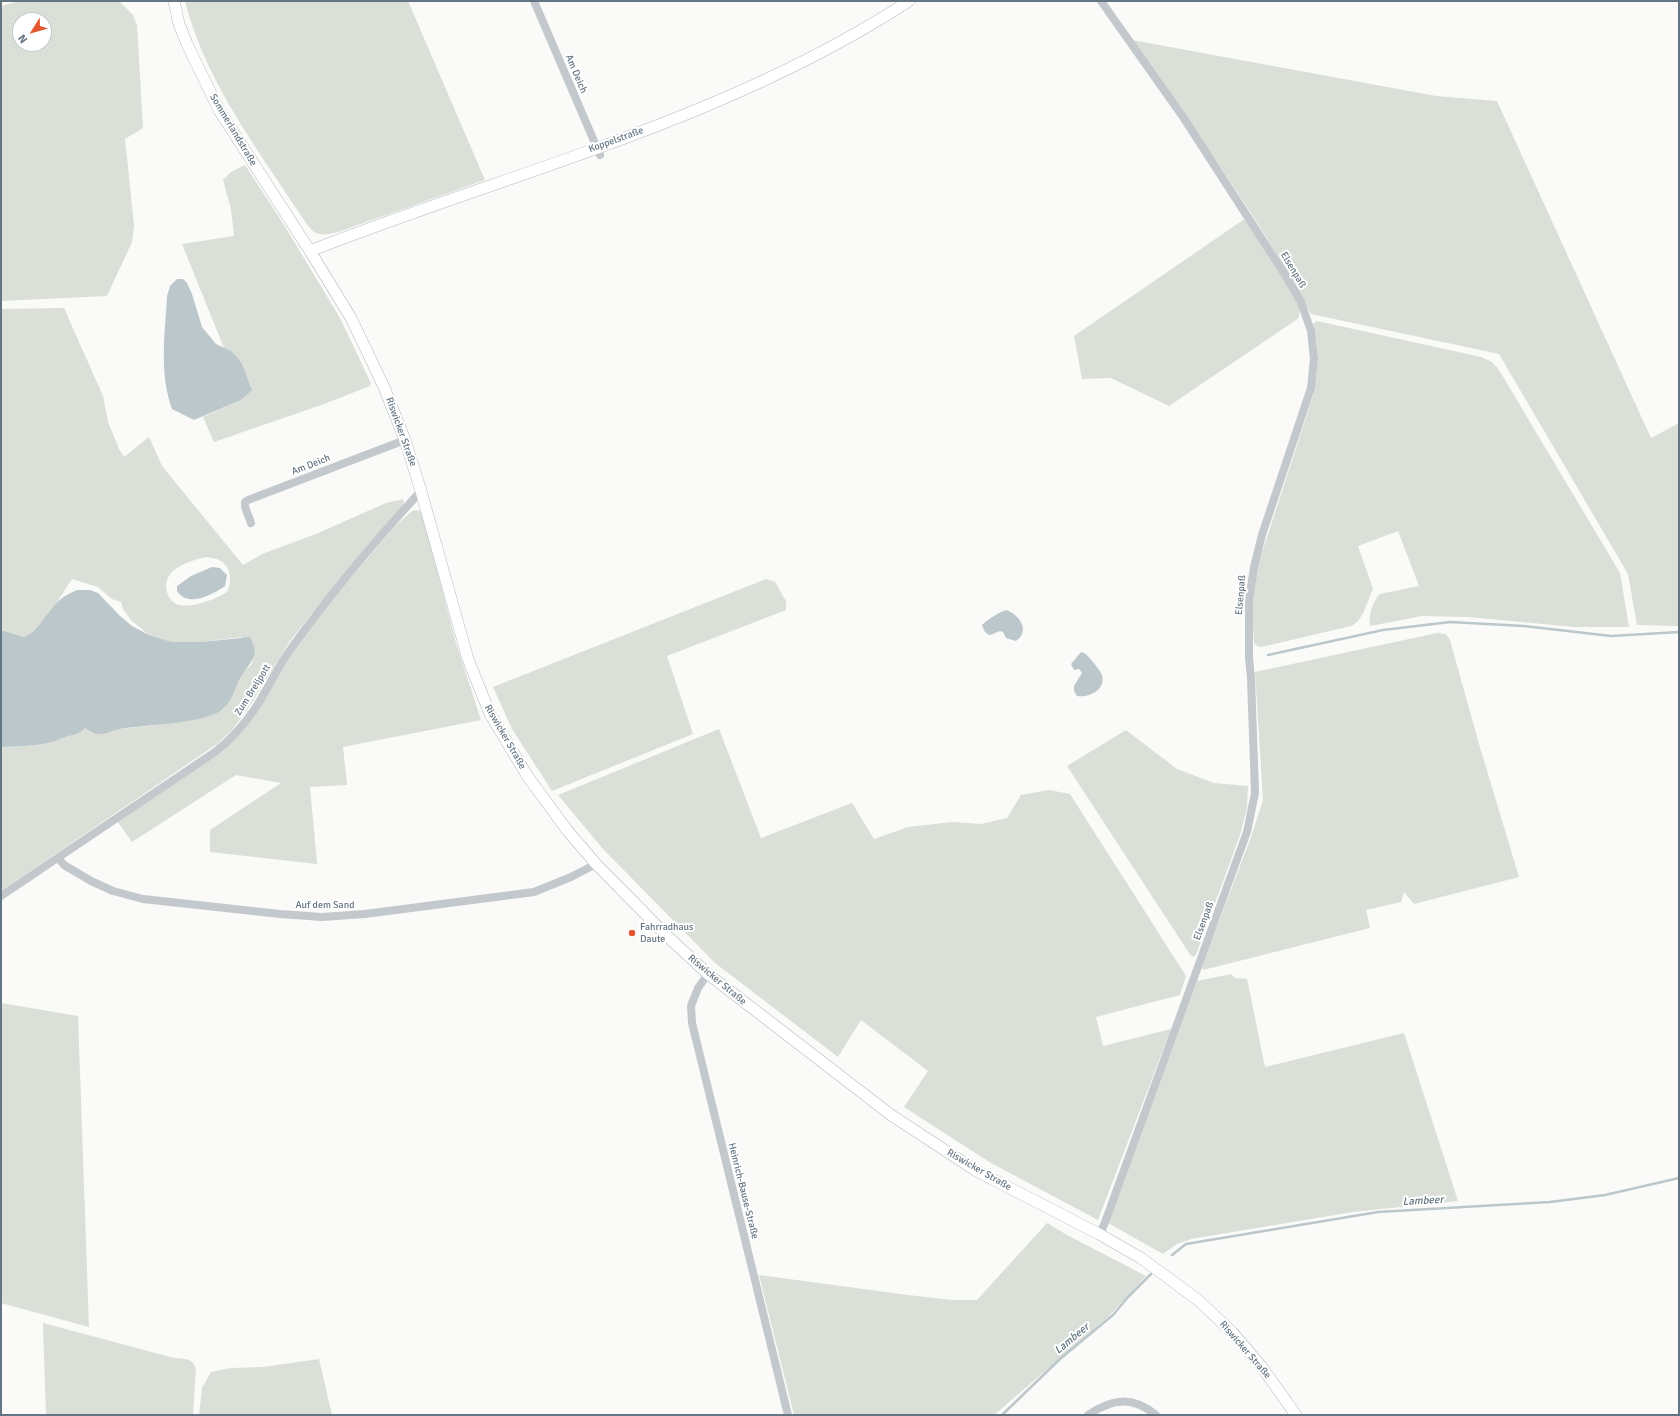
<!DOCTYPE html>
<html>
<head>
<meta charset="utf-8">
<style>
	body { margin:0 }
	#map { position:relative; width:1680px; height:1416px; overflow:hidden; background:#fafaf8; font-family:Signika,sans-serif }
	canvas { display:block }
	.frame { position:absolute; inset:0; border:2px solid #657683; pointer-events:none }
	.north { position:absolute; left:12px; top:12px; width:40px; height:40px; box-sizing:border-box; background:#fff; border:1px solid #c1c8cd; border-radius:50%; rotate:233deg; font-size:11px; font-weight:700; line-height:16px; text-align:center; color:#657683 }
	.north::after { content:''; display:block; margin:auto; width:14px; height:18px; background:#e4572e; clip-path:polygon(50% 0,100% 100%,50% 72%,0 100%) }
</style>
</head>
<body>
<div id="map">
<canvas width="1680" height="1416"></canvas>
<div class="frame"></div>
<div class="north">N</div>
</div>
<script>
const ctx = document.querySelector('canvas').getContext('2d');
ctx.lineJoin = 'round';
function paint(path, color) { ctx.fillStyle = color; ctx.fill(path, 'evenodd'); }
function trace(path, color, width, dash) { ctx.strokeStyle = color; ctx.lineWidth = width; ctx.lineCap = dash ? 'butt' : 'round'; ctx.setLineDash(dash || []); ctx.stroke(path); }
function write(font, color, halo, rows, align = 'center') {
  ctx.font = font + ' Signika,sans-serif'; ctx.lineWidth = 4; ctx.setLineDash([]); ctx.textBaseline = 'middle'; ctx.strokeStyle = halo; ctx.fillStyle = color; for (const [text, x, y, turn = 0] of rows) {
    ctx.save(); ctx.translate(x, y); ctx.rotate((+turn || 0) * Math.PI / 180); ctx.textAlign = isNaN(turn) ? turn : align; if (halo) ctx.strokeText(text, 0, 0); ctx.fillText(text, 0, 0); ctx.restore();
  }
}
paint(new Path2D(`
	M20,1H119L133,15L137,25L143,128L125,139L134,225L132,242L107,296L1,301V6ZM20,20H44V44H20Z
	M185,1H408L485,180L338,232C314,238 313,233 300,214C256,147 205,80 185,1Z
	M1132,40L1436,96L1497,101L1651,438L1679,423V626L1637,625L1628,574L1499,354L1311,314C1260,218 1194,130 1132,40Z
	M245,165L284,225L340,318L371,383L370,386L324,404L214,442L203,417L241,400L251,386C240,372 244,356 224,348L182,244L234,236L231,209L223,180L231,172Z
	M1246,218L1300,306L1299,317L1296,320L1169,406L1111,378L1082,379L1074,336Z
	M64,308L103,396L108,422L119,449L124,457L149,437L162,466L243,565L262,554L316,534L386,503L403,499L404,502L402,507L311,614L290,641L251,704L232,730L217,744L1,891V747C22,746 43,747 63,738C72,734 77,737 85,728L101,734L118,729L150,726L198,718L224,709L243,672L251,665L254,658L253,643L241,637L201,642H172L149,635L131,620L123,609L121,602L112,599L98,587L72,579C60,597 43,628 24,637L1,630V309ZM206,557C209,558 215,558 219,560C231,566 232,580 228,591C217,599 189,610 176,604C172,602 168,596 167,592C161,569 189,561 206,557Z
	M1317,321L1481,357L1492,362L1499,370L1620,573L1629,627H1574L1469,617L1422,616L1370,626C1368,616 1373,600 1380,594L1419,586L1398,531L1358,546L1373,589C1367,601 1364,620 1351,626L1266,646C1260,647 1257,648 1254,642L1252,606L1257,568L1313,396C1318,372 1320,349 1313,326L1314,323Z
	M416,510L420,511L423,515L456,643L481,720L343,747L347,785L310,787L317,864L210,852V830L281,783L236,775L132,842L117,821L225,748L317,617L395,526L412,511Z
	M766,579L775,582L786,601V610L667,656L693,734L552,791L512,729L493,687Z
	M1437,633L1446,634L1450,640L1479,744L1519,877L1414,904L1404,892L1401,902L1366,910L1370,928L1203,970L1202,968L1204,961L1251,837L1263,800L1255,672Z
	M719,729L761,838L852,803L874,839L908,827L953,822L981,824L1007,818L1021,795L1049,790L1070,794L1186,976L1180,995L1096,1017L1103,1046L1171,1029L1098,1220L991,1163L904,1107L928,1071L861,1020L838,1057L715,963L603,849L558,795Z
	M1126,730L1177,769L1214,783L1248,786L1247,808L1240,835L1196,955L1194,957L1191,956L1067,766Z
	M1231,974L1235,978L1247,979L1265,1067L1404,1033L1458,1201L1353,1212L1191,1239L1177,1244L1163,1254L1108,1223L1197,981Z
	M1,1003L78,1016L89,1327L1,1303Z
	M1047,1223L1067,1235L1146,1276L1108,1317L994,1415H794L759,1275L908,1295L952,1300H977Z
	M43,1323L174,1358C184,1359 193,1358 196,1369L193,1415H46Z
	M319,1359L332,1415H199L202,1388L211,1372L231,1368L263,1367Z`), '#dadfd7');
paint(new Path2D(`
	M177,279H183L187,283L192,294L202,327L216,344L231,351L237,357L242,364L252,390L241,400L194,420L172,409C159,372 165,335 167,296L170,286Z
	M212,567L220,568L227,575L225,586C212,595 188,608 177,591V586L191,576Z
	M77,590H90L98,593L120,616L132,626L149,635L172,642H201L250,637C259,655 254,658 244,672C235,683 234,700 223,709C205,724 143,725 119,729C113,730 107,734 101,734C96,735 89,730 85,728C76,737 72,734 63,738C43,747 22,746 1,747V630L24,637C39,630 43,618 54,606C60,598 68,594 77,590Z
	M1006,610C1019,614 1031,631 1016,641L1006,638L1003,632L1000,631L990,635C984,633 984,630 982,625C990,618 996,614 1006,610Z
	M1081,652C1086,653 1089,657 1093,662C1096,666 1100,670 1102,675C1106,690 1089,698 1077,696L1074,691V686L1082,673L1079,669L1074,670L1071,664Z`), '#bbc7cb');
trace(new Path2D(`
	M1268,655L1383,630L1450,622L1524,626L1611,636L1679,632
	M1172,1255L1186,1244L1378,1212L1550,1202L1605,1195L1679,1178
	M1002,1415L1060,1359L1113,1315L1128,1297L1151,1274`), '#bbc7cb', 2.5);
const secondary = new Path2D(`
	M174,1L179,24L187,44L219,110L310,251L351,318L384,387L405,440L421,491L468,659L490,714L528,777L567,830L596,864L667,936L708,974L891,1115L975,1170L1099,1234L1141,1258L1198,1300L1232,1332L1261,1366L1296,1415
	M310,251C511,172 727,120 909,1`);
trace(secondary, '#b3babf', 12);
trace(new Path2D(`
	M534,1L600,155
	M251,523L245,507V502L248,500L405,440
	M58,858L64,865L91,881L113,891L143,899L280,914L322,917L365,914L534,892L571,877L596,864
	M1,896L215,752C230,740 243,726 254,710C267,691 276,669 290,650C330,594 375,541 421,491
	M708,974L698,988L691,1006L692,1023L788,1415
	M1099,1234L1104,1225L1247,832L1255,793L1251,678L1249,658V600L1254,567L1262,535L1311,388L1314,359L1311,331L1301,302L1284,273L1183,117L1101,1
	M1088,1415C1112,1399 1132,1395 1156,1415`), '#c3c8cc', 8);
trace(secondary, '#fff', 11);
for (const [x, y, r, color] of [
	[632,933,4,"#e4572e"]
]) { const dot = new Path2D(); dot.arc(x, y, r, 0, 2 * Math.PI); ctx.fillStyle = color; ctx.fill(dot); trace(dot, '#fff', 1.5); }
write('10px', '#657683', '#fff', [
	["Am Deich",576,74,67],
	["Sommerlandstraße",233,130,59],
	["Koppelstraße",616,140,-20],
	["Elsenpaß",1293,270,59],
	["Riswicker Straße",401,432,70],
	["Am Deich",311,465,-21],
	["Elsenpaß",1241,595,-85],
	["Zum Breijpott",253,690,-58],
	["Riswicker Straße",505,737,60],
	["Auf dem Sand",325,905],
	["Elsenpaß",1204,921,-70],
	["Riswicker Straße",717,980,40],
	["Riswicker Straße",979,1170,30],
	["Heinrich-Bause-Straße",743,1191,76],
	["Riswicker Straße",1245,1350,49]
]);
write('10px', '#657683', '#fff', [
	["Fahrradhaus",640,927],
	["Daute",640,939]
], 'left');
write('italic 11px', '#60757c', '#fff', [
	["Lambeer",1423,1201,-3],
	["Lambeer",1072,1339,-40]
]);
</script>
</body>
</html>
